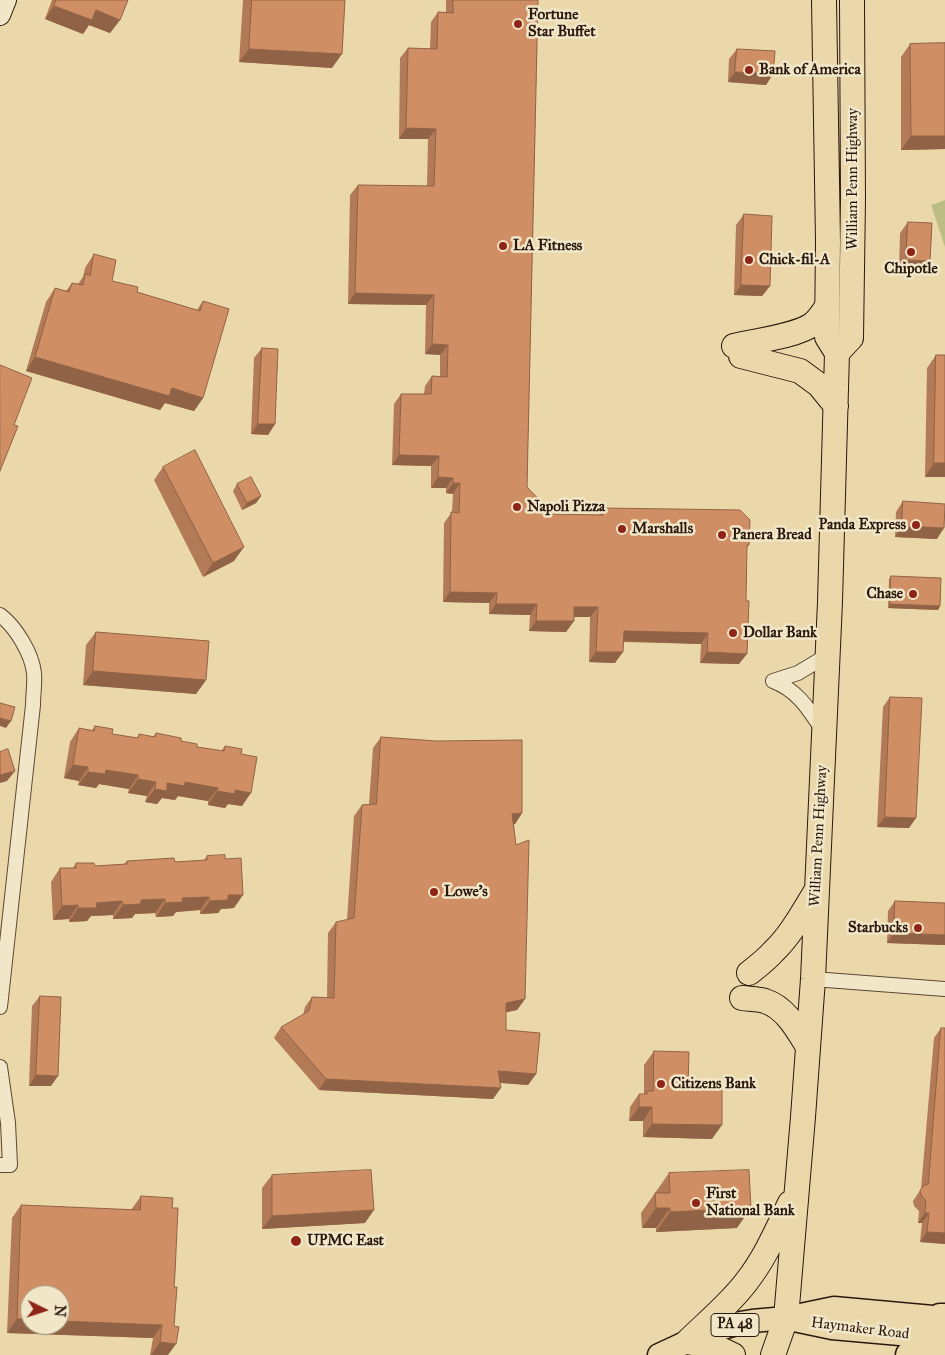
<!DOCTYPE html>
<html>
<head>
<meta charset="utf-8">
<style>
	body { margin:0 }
	#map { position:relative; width:945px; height:1355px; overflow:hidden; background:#ead8aa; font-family:"IM FELL Great Primer",serif }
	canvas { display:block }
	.north { position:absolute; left:20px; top:1285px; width:50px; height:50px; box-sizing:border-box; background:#f1e6c8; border:1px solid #a2947d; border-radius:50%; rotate:94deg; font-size:14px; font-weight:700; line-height:20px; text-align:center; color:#2b180d }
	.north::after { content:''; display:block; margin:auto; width:18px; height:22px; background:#8f2418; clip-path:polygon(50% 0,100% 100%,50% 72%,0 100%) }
</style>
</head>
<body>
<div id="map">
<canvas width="945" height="1355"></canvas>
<div class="north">N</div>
</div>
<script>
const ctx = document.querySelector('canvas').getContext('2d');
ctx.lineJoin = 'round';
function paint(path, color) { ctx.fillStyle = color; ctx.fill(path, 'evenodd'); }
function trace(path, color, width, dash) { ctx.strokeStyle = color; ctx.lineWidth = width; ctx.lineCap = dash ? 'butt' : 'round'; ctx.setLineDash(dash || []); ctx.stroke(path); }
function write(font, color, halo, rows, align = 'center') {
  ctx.font = font + ' "IM FELL Great Primer",serif'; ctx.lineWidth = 5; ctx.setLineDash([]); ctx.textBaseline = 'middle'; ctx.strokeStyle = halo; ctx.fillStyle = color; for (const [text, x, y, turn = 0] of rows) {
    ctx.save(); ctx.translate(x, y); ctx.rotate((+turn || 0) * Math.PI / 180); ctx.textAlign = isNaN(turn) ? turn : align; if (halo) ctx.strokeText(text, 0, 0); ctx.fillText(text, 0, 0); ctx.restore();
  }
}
paint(new Path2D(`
	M945,200V247L931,205Z`), '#bcbd85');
const minor = new Path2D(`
	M0,615C16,627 32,654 34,673C35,683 33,695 33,705L0,1007
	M773,681C799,691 809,710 824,732
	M773,681L798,673L828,655
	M813,979L945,989
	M0,1067L8,1123L10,1165H0`);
const secondary = new Path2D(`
	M0,15L6,0`);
const primary = new Path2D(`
	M794,1320L832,1328L945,1338
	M659,1355L687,1342L713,1331L740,1323L752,1321L786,1318L834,1308L945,1318`);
const trunk = new Path2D(`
	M734,346C755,341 797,336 813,324C819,319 823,313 827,306
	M837,353L851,338L853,199L852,0
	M741,356L800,371L819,385L836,406
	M749,973C758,966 766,960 773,952C791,935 803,912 816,891
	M742,998C749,999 758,999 765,1001C786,1008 797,1029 808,1047
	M687,1342C707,1322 730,1304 747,1281C765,1258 777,1230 790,1203
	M687,1342L716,1347L733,1355
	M773,1355L786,1318L803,1117L813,979L830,602L837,353L827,337L828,241L824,0`);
const motorway = new Path2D(`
	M940,1317H945
	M909,1355L945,1352`);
trace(minor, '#5b4834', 16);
trace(secondary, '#2b180d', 22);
trace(primary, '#2b180d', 25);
trace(trunk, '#2b180d', 26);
trace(motorway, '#2b180d', 29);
trace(minor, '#f1e6c8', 14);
trace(secondary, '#f1e6c8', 20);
trace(primary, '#ead8aa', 22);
trace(trunk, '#ead8aa', 24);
trace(motorway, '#ead8aa', 26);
paint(new Path2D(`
	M52,0H128L120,20L110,33L89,25L83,34L45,19Z
	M243,0H345L332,68L239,62Z
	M446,0H538L527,487L548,514L598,515L603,508L749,545L747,547L739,664L700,663L701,644L623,642L615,663L589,662L590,617H574V621L566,632L529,631L530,615L489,614V603L443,602L444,523L452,512L453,494L446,493V488H431V466L392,465L394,404L401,394H424L425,386L432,376H440V355L425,354L426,305L348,304L350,195L358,185L427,186L428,139H399L400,58L408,48L430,49L431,22L438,12H446Z
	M945,43V149L901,150V57L910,44Z
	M737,49L773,74L766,85L728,82L729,59Z
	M744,214L770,286L762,296L734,295L736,225Z
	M908,222L930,261L923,272L899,270L900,233Z
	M94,254L112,281L137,292L197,310L203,301V398L194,411L165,403L160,410L26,371L46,302L55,288L66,291L72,283L78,284L83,277L85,268Z
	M262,348L275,424L268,435L251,434L254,358Z
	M936,355H945V477H925L927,368Z
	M163,467L234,561L203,577L154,480Z
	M237,484L261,496L256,503L242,510L233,491Z
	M903,501L937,539L895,537L896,512Z
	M891,576L940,606L938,610L888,608L889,579Z
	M96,632L206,680L196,694L83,685L86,645Z
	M890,697L909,828L877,827L883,707Z
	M95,726L112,734L137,738L139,734L153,737L156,733L181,741L197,747L221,751L225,746L241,754L242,806L228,804L225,808L208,805V801L178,796L175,800L162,798L157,804L145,802L147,796L128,793L129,789L99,784L96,788L78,785L79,781L64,778L70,742L79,728L92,730Z
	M381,737L522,813L515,824H514L525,999L517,1010L506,1012V1030L536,1074L528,1085L500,1083L493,1099L319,1090L274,1038L281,1027L303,1015L305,1007L312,997L327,998L328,933L336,922L347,920L354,816L362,805L369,804L373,748Z
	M207,856L225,859L234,908L221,909L218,913L200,914V910L176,912L173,916L156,917L155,913L135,914L132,918L113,919V915L91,916L87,921L69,922V919L53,920L51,882L60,868H73L76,863L95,866L124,864L127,861L175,862L204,860Z
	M895,901L945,903V945L887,943L888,911Z
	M40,996L51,1086H29L32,1006Z
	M941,1028L945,1244L920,1242L922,1223H918L919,1211L914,1206L913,1201L921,1189L934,1038Z
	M654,1051L688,1088L712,1139L643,1137V1121H629L630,1107L639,1094H644V1065Z
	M669,1173L737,1228L656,1232V1228H642L641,1213Z
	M272,1175L365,1223L262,1229V1188Z
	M141,1196L168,1355H150L153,1338L7,1333L12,1218L21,1205L131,1210Z`), '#b27a56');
paint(new Path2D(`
	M54,6L96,10L120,20L110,33L89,25L83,34L45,19Z
	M249,49L342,54L332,68L239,62Z
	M735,72L773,74L766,85L728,82Z
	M406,128L436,129L428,139H399Z
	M911,136H945V149L901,150Z
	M906,260L930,261L923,272L899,270Z
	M741,285L770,286L762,296L734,295Z
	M355,293L434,295L426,305L348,304Z
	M432,344L448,345L440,355L425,354Z
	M35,357L172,388L203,398L194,411L165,403L160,410L26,371Z
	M258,424H275L268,435L251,434Z
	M399,455L439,456L431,466L392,465Z
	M934,463H945V477H925Z
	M438,477L453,478L446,488H431Z
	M453,483H460L453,494L446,493Z
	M261,496L256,503L242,510L247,503Z
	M902,526L944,528L937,539L895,537Z
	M244,547L234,561L203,577L213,563Z
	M450,592L497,593L489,603L443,602Z
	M496,604H537L530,615L489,614Z
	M890,604L940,606L938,610L888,608Z
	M574,607H598L590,617H567Z
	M536,621H574L566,632L529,631Z
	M624,631L708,633L701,644L616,641Z
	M596,652H623L615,663L589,662Z
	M707,652L747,654L739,664L700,663Z
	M93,671L206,680L196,694L83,685Z
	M0,718L11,721L6,728L0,726Z
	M73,765L88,767L79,781L64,778Z
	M106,770L138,775L129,789L99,784L96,788L78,785L88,772Z
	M15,771L7,781L0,783V775Z
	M138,779L156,782L147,796L128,793Z
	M185,782L218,788L208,801L178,796L175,800L162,798L157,804L145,802L155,789L167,783Z
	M235,790L251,793L242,806L228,804L225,808L208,805L217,791Z
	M522,813L515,824H505L512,814Z
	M885,817L916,818L909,828L877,827Z
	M228,895H243L234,908L221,909L218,913L200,914L210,901Z
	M209,897L200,910L176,912L173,916L156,917L165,903L182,898Z
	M165,899L155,913L135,914L132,918L113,919L123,905L141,900Z
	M122,901L113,915L91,916L87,921L69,922L78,908L96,903Z
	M78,905L69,919L53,920L62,906Z
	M894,933L945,935V945L887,943Z
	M525,999L517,1010L499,1014L506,1003Z
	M498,1071L536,1074L528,1085L491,1082Z
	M36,1075L58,1076L51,1086H29Z
	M326,1079L501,1088L493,1099L319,1090Z
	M639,1107H652L643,1121H629Z
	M652,1124L722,1125L712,1139L643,1137Z
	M656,1208H670L656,1228H642Z
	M751,1208L737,1228L656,1232L670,1212Z
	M374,1210L365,1223L262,1229L272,1216Z
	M925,1213H929L922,1223H918Z
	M927,1232L945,1233V1244L920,1242Z
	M17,1319H30V1325H60V1321L162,1325L153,1338L7,1333Z
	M160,1342L176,1344L168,1355H151Z`), '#916346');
const building = new Path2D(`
	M56,0H128L120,20L96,10L92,20L54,6Z
	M252,0H345L342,54L249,49Z
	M453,0H538L527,487L547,508L548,514L603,515V508L740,510L750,520L749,545H747L746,601H749L747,654L707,652L708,633L624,631L623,652H596L598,607H574V621H536L537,604H496L497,593L450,592L451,512L459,513L460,483H453V478L438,477L439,456L399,455L401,394H431L432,376L447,377L448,345L432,344L434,295L355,293L358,185L434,186L436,129L406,128L408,48L437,49L438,12L453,13Z
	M945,43V136H911L910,44Z
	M737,49L775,51L773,74L735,72Z
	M744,214L772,216L770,286L741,285Z
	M908,222L932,223L930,261L906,260Z
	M94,254L116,260L112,281L138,287L137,292L200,311L203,301L229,309L203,398L172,388L169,396L35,357L55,288L69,292L72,283L83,285L85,274L90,275Z
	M262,348L278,349L275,424H258Z
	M936,355H945V463H934Z
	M0,365L32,378L14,425L18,426L0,471Z
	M195,450L244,547L213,563L163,467Z
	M251,477L261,496L247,503L237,484Z
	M903,501L945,504L944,528L902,526Z
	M891,576L941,578L940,606L890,604Z
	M96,632L209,641L206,680L93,671Z
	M890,697L922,698L916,818L885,817Z
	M0,703L15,707L11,721L0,718Z
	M95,726L113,729L112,734L138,738L139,734L155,737L156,733L181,738V741L197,744V747L224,751L225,746L242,749L241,754L257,757L251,793L235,790V794L217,791L218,788L185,782V786L167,783V791L155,789L156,782L138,779V775L106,770L105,774L88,772V767L73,765L79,728L94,731Z
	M381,737L436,741L522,740V813L512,814L516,845L529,840L525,999L506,1003V1030L540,1033L536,1074L498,1071L501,1088L326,1079L281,1027L309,1011L312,997L334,998L336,922L354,918L362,805L376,804Z
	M8,749L15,771L0,775V752Z
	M225,855V859L241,858L243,895H228V900L210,901L209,897L182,898L183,902L165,903V899L141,900V904L123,905L122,901L96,903L97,908H78V905L62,906L60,868H76V863H94L95,866L127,864V861L174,858L175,862L207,860V856Z
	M895,901L945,903V935L894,933Z
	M40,996L61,997L58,1076L36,1075Z
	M941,1028H945V1233L927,1232L929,1213H925L926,1201L921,1195L920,1191L922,1187L928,1184Z
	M654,1051L689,1052L688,1088L722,1089V1125L652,1124V1107H639V1094H647V1091H653Z
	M371,1170L374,1210L272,1216V1175Z
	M749,1170L751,1208L670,1212V1208H656L655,1193H670L669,1173Z
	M141,1196L173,1198L172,1208H178L175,1273L174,1287H177L174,1326L179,1327L176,1344L160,1342L162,1325L60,1321V1295H30V1319H17L21,1205L140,1210Z`);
paint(building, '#cf8e64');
trace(building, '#916346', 1);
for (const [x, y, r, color] of [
	[518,24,5,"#8f2418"],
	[749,70,5,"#8f2418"],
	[503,246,5,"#8f2418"],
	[911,252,5,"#8f2418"],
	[749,260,5,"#8f2418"],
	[517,507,5,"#8f2418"],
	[916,525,5,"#8f2418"],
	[622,529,5,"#8f2418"],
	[722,535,5,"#8f2418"],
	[913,594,5,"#8f2418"],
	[733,633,5,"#8f2418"],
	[434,892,5,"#8f2418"],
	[918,928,5,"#8f2418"],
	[661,1084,5,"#8f2418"],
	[696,1203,5,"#8f2418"],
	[296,1241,6,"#8f2418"]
]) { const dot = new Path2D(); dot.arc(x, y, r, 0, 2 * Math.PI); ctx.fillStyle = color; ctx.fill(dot); trace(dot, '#f1e6c8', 2); }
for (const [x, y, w] of [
	[735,1325,48]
]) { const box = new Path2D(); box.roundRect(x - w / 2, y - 11.5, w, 23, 4); ctx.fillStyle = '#f1e6c8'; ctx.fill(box); trace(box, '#2b180d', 1); }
write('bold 14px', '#2b180d', null, [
	["PA 48",735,1325]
]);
write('bold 15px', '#2b180d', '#f1e6c8', [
	["Fortune",528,15],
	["Star Buffet",528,32],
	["Bank of America",759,70],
	["LA Fitness",513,246],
	["Chick-fil-A",759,260],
	["Chipotle",911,269,"center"],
	["Napoli Pizza",527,507],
	["Panda Express",906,525,"right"],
	["Marshalls",632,529],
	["Panera Bread",732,535],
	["Chase",903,594,"right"],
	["Dollar Bank",743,633],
	["Lowe's",444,892],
	["Starbucks",908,928,"right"],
	["Citizens Bank",671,1084],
	["First",706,1194],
	["National Bank",706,1211],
	["UPMC East",307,1241]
], 'left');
write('15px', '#2b180d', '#f1e6c8', [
	["William Penn Highway",853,179,-90],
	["William Penn Highway",819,836,-87],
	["Haymaker Road",860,1329,7]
]);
</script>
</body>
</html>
